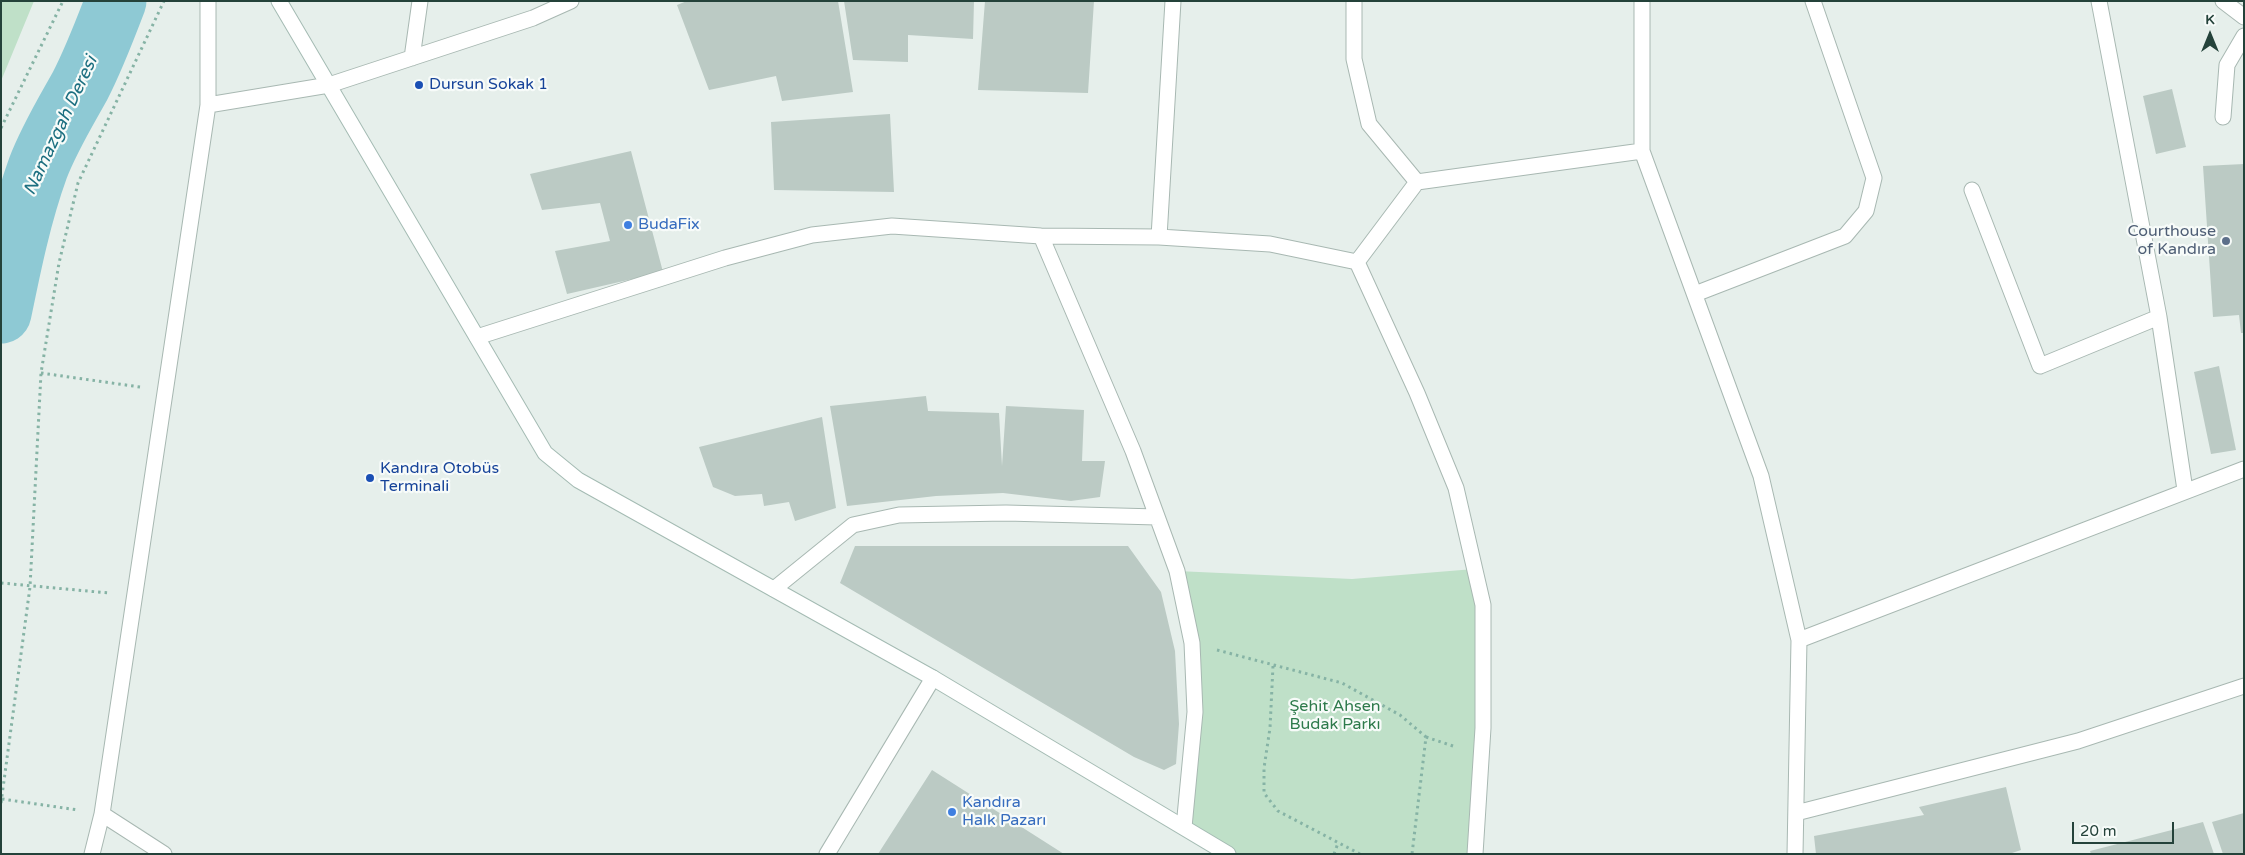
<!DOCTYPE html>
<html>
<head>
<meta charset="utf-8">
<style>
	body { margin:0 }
	#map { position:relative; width:2245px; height:855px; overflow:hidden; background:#e6efeb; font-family:"Varela Round",sans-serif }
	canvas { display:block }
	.frame { position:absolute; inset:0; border:2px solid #24423a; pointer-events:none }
	.north { position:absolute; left:2185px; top:10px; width:50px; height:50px; -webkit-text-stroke:4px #f7fbf9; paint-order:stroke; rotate:0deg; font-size:14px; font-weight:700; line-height:20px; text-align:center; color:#24423a }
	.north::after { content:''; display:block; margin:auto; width:18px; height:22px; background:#24423a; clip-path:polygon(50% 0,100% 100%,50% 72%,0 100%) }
	.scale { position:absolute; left:2072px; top:822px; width:102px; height:22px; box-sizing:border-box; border:2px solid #24423a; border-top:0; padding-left:6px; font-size:15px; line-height:18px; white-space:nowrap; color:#24423a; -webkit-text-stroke:4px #f7fbf9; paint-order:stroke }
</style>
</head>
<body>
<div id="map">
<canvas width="2245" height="855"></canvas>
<div class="frame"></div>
<div class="north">K</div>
<div class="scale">20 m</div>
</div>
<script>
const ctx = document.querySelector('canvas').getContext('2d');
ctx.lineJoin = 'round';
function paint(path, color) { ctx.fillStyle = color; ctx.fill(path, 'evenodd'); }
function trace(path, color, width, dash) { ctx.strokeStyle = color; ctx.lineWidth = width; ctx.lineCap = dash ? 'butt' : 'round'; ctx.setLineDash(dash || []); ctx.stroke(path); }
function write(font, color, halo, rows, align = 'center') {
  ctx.font = font + ' "Varela Round",sans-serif'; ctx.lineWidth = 4.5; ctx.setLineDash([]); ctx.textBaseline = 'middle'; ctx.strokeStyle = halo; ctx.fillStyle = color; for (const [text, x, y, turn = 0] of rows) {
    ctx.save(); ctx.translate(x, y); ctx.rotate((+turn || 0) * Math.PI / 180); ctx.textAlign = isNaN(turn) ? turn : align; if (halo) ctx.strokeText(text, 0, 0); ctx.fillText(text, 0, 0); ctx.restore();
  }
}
paint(new Path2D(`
	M1,1H34L1,81Z
	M1474,569L1483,605L1475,854H1228L1184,827L1195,712L1177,571L1352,579Z`), '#bfe0c8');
trace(new Path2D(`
	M1,313C11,264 21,215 38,168C49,139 65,113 80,86C94,59 105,30 116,1`), '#8ec9d4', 61);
paint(new Path2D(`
	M687,1H838L853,92L782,101L776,76L709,90L677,5Z
	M844,1H974L973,39L908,35V62L853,60Z
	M985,1H1094L1088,93L978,90Z
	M2172,89L2186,147L2156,154L2143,96Z
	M890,114L894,192L774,190L771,122Z
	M631,151L663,272L567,294L555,251L610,241L600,203L542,210L530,174Z
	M2244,164V333H2241L2239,315L2213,317L2203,166Z
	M2219,366L2236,450L2211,454L2194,372Z
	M926,396L928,411L999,413L1002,466L1006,406L1084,410L1082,461H1105L1100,497L1071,501L1003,493L936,496L847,506L830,406Z
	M822,417L836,508L795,521L789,502L764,506L762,494L735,496L713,487L699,447Z
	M855,546H1128L1161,592L1175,651L1179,724L1176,764L1164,770L1134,757L840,583Z
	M932,770L1064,854H878Z
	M2006,787L2021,850L2009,854H1816L1814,836L1924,815L1919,807Z
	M2244,813V854H2223L2212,822Z
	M2203,822L2214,854H2091L2090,851Z`), '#bbcac4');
const lane = new Path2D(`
	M2223,1L2244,17
	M2223,117L2227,65L2244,36`);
const street = new Path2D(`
	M1354,1V59L1369,124L1417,182
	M1642,1V151L1761,476L1799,640L1795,854
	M2099,1L2159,317L2185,490
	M412,58L420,1
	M208,105L329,85L533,18L571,1
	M1972,190L2040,366L2159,317
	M1041,236L1133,451L1177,571L1192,643L1195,712L1184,827
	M1159,237L1173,1
	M1357,262L1417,182L1642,151
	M1695,294L1845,236L1866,211L1874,178L1813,1
	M477,337L725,258L812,235L892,226L1041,236L1159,237L1270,244L1357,262L1417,393L1456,488L1483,605V728L1475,854
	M774,589L853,525L899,515L1006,513L1157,517
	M1799,640L2244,469
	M1796,813L2078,741L2244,686
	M102,814L164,854
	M92,854L102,814L208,105V1
	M827,854L933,678`);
const secondary = new Path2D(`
	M279,1L545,453L578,480L933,678L1228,854`);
trace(lane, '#a8b8b2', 17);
trace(street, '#a8b8b2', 17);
trace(secondary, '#a4bbb3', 17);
trace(new Path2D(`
	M1,128L63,1
	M41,373L140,387
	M1,583L109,593
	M1217,650L1342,683L1400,715L1426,737L1412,854
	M1273,666L1270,728L1264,768V793L1278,811L1360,854
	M1426,737L1456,747
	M2,799L78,810
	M1,803L30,587L41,373L59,263L78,183L164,1
	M1334,854L1338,843`), '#86b3a5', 3, [2.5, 4]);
trace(lane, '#fff', 15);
trace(street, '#fff', 15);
trace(secondary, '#fff', 15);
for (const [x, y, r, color] of [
	[419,85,5,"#1a4fb4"],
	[628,225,5,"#3f7fe0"],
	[2226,241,5,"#5c6f8a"],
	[370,478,5,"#1a4fb4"],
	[952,812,5,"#3f7fe0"]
]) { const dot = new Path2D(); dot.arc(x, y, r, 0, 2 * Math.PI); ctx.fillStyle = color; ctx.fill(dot); trace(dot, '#f7fbf9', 2); }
write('16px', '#164399', '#f7fbf9', [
	["Dursun Sokak 1",429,85],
	["Kandıra Otobüs",380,469],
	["Terminali",380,487]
], 'left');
write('16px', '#366cbe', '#f7fbf9', [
	["BudaFix",638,225],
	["Kandıra",962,803],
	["Halk Pazarı",962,821]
], 'left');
write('16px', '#4e5e75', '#f7fbf9', [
	["Courthouse",2216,232],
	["of Kandıra",2216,250]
], 'right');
write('16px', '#2d7a4b', '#f7fbf9', [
	["Şehit Ahsen",1335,707],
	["Budak Parkı",1335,725]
]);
write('italic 18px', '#1c6f80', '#f7fbf9', [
	["Namazgah Deresi",61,126,-65]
]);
</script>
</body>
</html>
